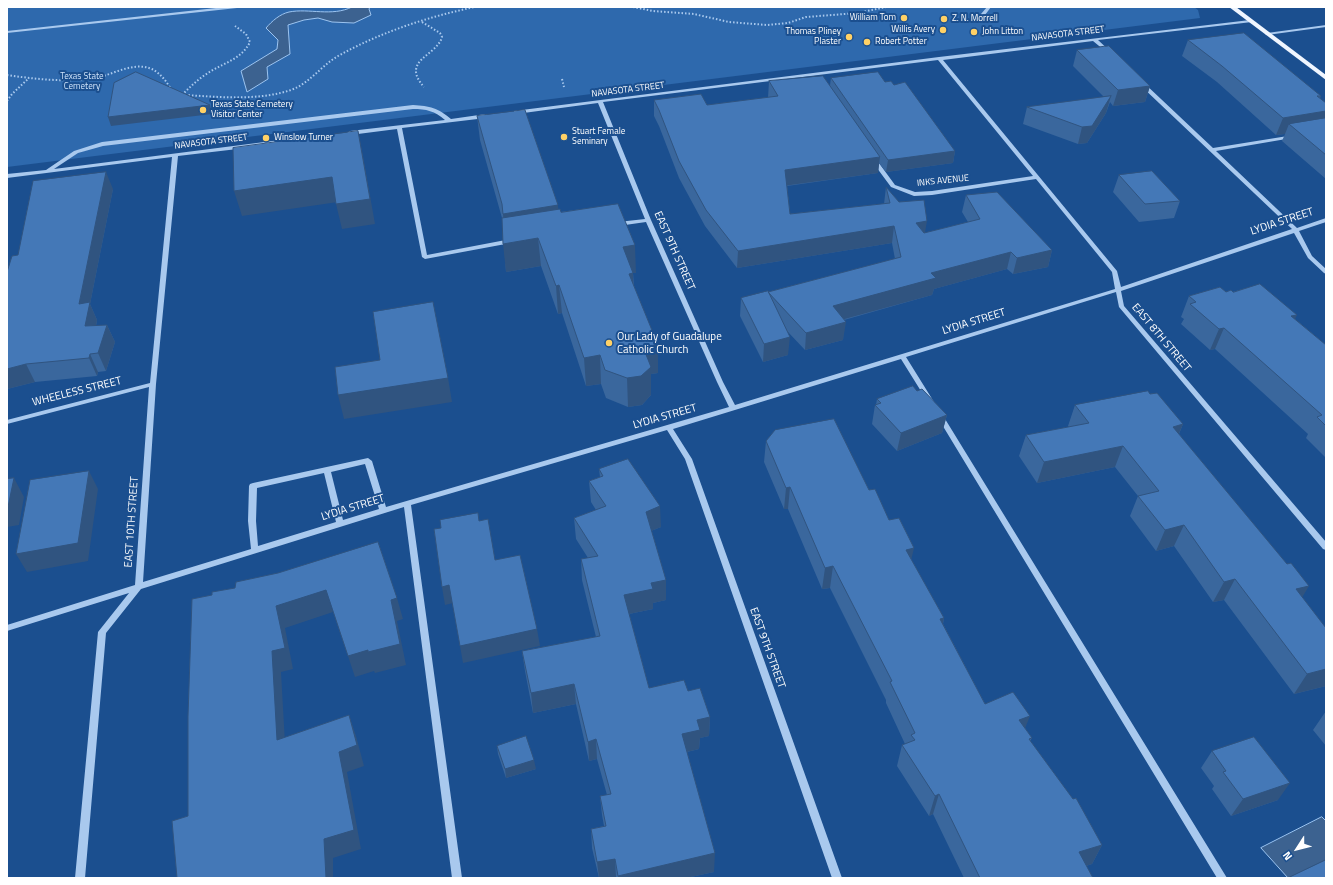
<!DOCTYPE html>
<html>
<head>
<meta charset="utf-8">
<style>
	body { margin:0 }
	#map { position:relative; width:1333px; height:885px; overflow:hidden; background:#1b4f8f; font-family:"Titillium Web",sans-serif }
	canvas { display:block }
	.frame { position:absolute; inset:0; border:8px solid #fff; pointer-events:none }
	.north { position:absolute; left:1277px; top:829px; width:40px; height:40px; -webkit-text-stroke:3px #1b4f8f; paint-order:stroke; rotate:234deg; font-size:11px; font-weight:700; line-height:16px; text-align:center; color:#fff }
	.north::after { content:''; display:block; margin:auto; width:14px; height:18px; background:#fff; clip-path:polygon(50% 0,100% 100%,50% 72%,0 100%) }
</style>
</head>
<body>
<div id="map">
<canvas width="1333" height="885"></canvas>
<div class="frame"></div>
<div class="north">N</div>
</div>
<script>
const ctx = document.querySelector('canvas').getContext('2d');
ctx.lineJoin = 'round';
function paint(path, color) { ctx.fillStyle = color; ctx.fill(path, 'evenodd'); }
function trace(path, color, width, dash) { ctx.strokeStyle = color; ctx.lineWidth = width; ctx.lineCap = dash ? 'butt' : 'round'; ctx.setLineDash(dash || []); ctx.stroke(path); }
function write(font, color, halo, rows, align = 'center') {
  ctx.font = font + ' "Titillium Web",sans-serif'; ctx.lineWidth = 4; ctx.setLineDash([]); ctx.textBaseline = 'middle'; ctx.strokeStyle = halo; ctx.fillStyle = color; for (const [text, x, y, turn = 0] of rows) {
    ctx.save(); ctx.translate(x, y); ctx.rotate((+turn || 0) * Math.PI / 180); ctx.textAlign = isNaN(turn) ? turn : align; if (halo) ctx.strokeText(text, 0, 0); ctx.fillText(text, 0, 0); ctx.restore();
  }
}
paint(new Path2D(`
	M7,7H1194L1198,10L1200,18L7,167Z`), '#2e69ad');
const water = new Path2D(`
	M352,7H370L369,9L371,15L354,23L332,22L318,18L304,20L288,25L290,54L267,67L268,79L247,92L241,71L277,49L278,40L266,28C272,21 280,14 289,12C309,8 332,17 352,7Z
	M1322,817L1326,821V863L1297,878H1288L1261,848Z`);
paint(water, '#3c6290');
trace(water, '#9cc4f0', 1);
trace(new Path2D(`
	M633,7L653,11L694,14L729,22L767,25L788,23L806,17L858,13L886,7
	M422,22L440,33L442,37C437,56 400,60 424,87
	M7,75C34,79 62,82 90,79C109,77 130,62 149,68C159,71 166,81 171,89
	M562,79L564,87
	M182,95C190,87 198,79 208,73C223,63 242,59 250,42L246,34L235,26
	M185,95C220,97 257,101 291,90C310,83 321,66 338,56C381,32 427,17 475,7
	M7,101L12,94L29,78`), '#a9c9ee', 2, [1.5, 2]);
paint(new Path2D(`
	M225,7H239L237,8L7,33V31Z
	M987,7H991L985,15H981V14Z
	M1250,20H1252V22L1098,40L1112,53V54L1110,55L1093,41L943,60L1117,271L1121,287L1292,229L1140,85V83H1144L1213,148L1294,135V137L1292,138L1216,151L1297,228L1326,218V222L1299,231L1312,256L1326,269V274L1324,273L1308,258L1294,233L1121,291L1124,306L1326,542V550L1323,549L1119,307L1116,292L906,357L934,402L933,404H929L901,359L673,429L692,459L842,878H832L685,459L667,430L411,505L462,878H452L404,507L141,589L106,633L85,878H75L98,632L129,593L7,631V625L135,585L149,387L7,424V420L150,383L172,157L7,178V174L46,170L74,151L102,142L413,105C430,106 438,108 451,119L486,114L489,116L486,118L402,128L427,255L511,239L514,241L511,243L425,259L422,257L397,129L350,135L347,133L350,131L445,120C435,111 426,109 413,109L103,146L78,153L54,169L280,140L283,142L280,144L178,156L156,384L143,582L251,549L248,521L249,486L250,484L253,483L368,458L372,461L386,507L729,407L717,382L646,222L618,226L615,224L618,222L645,219L598,103L516,114L514,113V111L939,57ZM938,60L1033,176L932,191L915,192L895,185L876,159H872L871,160L891,187L914,196L932,195L1036,179L1112,272L1115,289L735,405L723,382L651,220L603,102ZM365,464L379,509L343,520L331,472ZM324,473L336,522L258,546L256,521L257,488Z
	M1326,25V27L1267,35L1265,34L1267,33Z
	M938,414H942L1227,878H1217L938,418L937,416Z`), '#a9c9ee');
paint(new Path2D(`
	M1229,7H1236L1326,75V80Z`), '#f0f6ff');
paint(new Path2D(`
	M1188,40L1321,96L1320,98L1326,103V179L1282,141L1285,134L1276,135L1217,82L1182,56Z
	M1077,50L1150,86L1145,102L1113,106L1110,102L1106,113L1087,143L1078,144L1023,124L1027,107L1104,97L1073,66Z
	M831,78L885,82L955,151L953,163L886,172L879,163L878,173L787,186L790,214L884,204L886,187L925,233L968,222L962,212L966,195L1052,250L1048,267L1013,274L1007,269L934,289L932,295L844,320L843,340L805,350L788,332V355L763,362L740,316L741,298L768,292L895,259L892,243L737,268L705,226L679,178L659,126L654,116V100L707,105L768,98L769,81L830,85Z
	M477,116L561,212L636,273H633L634,286L658,373L651,374V395L642,405L628,407L606,398L601,384L586,386L562,313L558,314L541,266L506,272L502,218L480,140Z
	M1119,175L1180,201L1174,218L1139,222L1113,192Z
	M113,189L90,304L97,320L96,326L107,325L115,342L106,371L98,372L97,376L35,382L7,389L18,255Z
	M1226,292H1233L1295,319L1326,345V458L1306,438L1308,434L1215,349L1210,350L1181,324L1184,319L1181,317L1189,296Z
	M917,391L947,415L942,433L897,451L872,424L875,405H876L877,399Z
	M1150,394L1183,424L1179,434L1302,597L1326,686L1294,694L1224,600L1213,602L1174,546L1156,551L1130,516L1138,496L1115,467L1037,483L1019,456L1026,435L1069,427L1068,426L1075,405Z
	M766,441L869,490L889,520L944,618L943,624L985,704L1025,728L1032,738L1030,741L1102,845L1092,864L1086,866L1093,878H964L933,814L929,816L897,766L902,745L905,744L886,703V700L830,588L822,589L788,509H784L764,462Z
	M599,469L661,527L651,531L666,600L653,603V609L629,614L649,688L688,691L710,717L709,736L700,738L699,749L687,752L714,872L686,878H616V877L610,878H599L592,848L591,829L604,826L602,815L600,796L607,795L597,759L589,761L576,704L533,713L525,671L522,651L596,637L582,580L581,559L588,558L576,539L574,518L596,510L591,502L589,481L600,477Z
	M1326,711V746L1313,730Z
	M497,746L536,769L506,778L498,754Z
	M1212,751L1278,800L1231,816L1212,789L1214,786L1201,768Z`), '#3a679d');
paint(new Path2D(`
	M1150,86L1145,102L1113,106L1118,90Z
	M1111,96L1106,113L1087,143L1078,144L1082,127Z
	M210,105L212,114L111,126L108,117Z
	M1326,111V127L1289,124L1285,134L1276,135L1283,118Z
	M358,131L363,156L375,224L342,229L336,204Z
	M955,151L953,163L886,172L888,160Z
	M880,157L878,173L783,186L785,170Z
	M106,172L113,189L90,304L97,320L93,344L85,326L79,304Z
	M332,177L338,202L242,216L234,191Z
	M558,205L560,230L505,239L503,214Z
	M927,221L924,238L916,223Z
	M894,226L892,243L737,268L738,251Z
	M538,238L541,266L506,272L503,244Z
	M635,245L636,273H633L634,301L623,247Z
	M1052,250L1048,267L1013,274L1017,258Z
	M1011,252L1007,269L934,289L932,295L830,323L833,306L931,273Z
	M559,285L562,313L558,314L556,286Z
	M1297,315L1287,336L1291,316Z
	M846,322L843,340L805,350L806,333Z
	M107,325L115,342L106,371L98,353Z
	M1224,328L1215,349L1210,350L1219,329Z
	M790,337L788,355L763,362L764,344Z
	M658,345V373L651,374V395L642,405L628,407L627,378L643,347Z
	M90,354L98,372L97,376L89,358Z
	M600,355L601,384L586,386L584,358Z
	M26,364L35,382L7,389V369Z
	M448,378L452,402L344,419L338,395Z
	M947,415L942,433L897,451L901,433Z
	M1183,424L1174,445L1173,427Z
	M1123,446L1115,467L1037,483L1044,462Z
	M89,471L98,489L88,561L27,572L16,554Z
	M14,478L24,497L19,525L7,527V507Z
	M790,487L788,509H784L786,488Z
	M660,506L661,527L646,533V512Z
	M1184,525L1174,546L1156,551L1165,530Z
	M914,548L909,569L906,550Z
	M833,566L830,588L822,589L825,568Z
	M1235,579L1224,600L1213,602L1224,582Z
	M666,580V600L653,603V609L624,615V595L651,583Z
	M449,585L453,603L445,605L442,587Z
	M1309,586L1297,606L1296,589Z
	M326,590L333,612L285,628L293,669L281,672L286,761L277,740L272,651L276,606Z
	M397,598L403,619L397,621L406,665L375,673L374,671L355,677L348,656L391,600Z
	M944,618L939,639L940,619Z
	M537,629L540,646L463,663L460,646Z
	M1326,669V686L1294,694L1307,674Z
	M574,684L576,704L533,713L531,693Z
	M349,715L356,736L364,766L347,772L361,849L333,858V878H326L324,839L339,752Z
	M1030,716L1022,736L1019,720Z
	M710,717L709,736L700,738L699,749L682,753V734L697,720Z
	M596,739L597,759L589,761L588,742Z
	M534,760L536,769L506,778L505,769Z
	M1290,783L1278,800L1231,816L1243,799Z
	M939,794L933,814L929,816L935,796Z
	M1102,845L1092,864L1069,871L1079,852Z
	M715,853L714,872L686,878H619L618,876Z
	M615,859L616,877L610,878H599L597,862Z`), '#305480');
const building = new Path2D(`
	M1244,33L1321,96H1317L1326,103V111L1283,118L1222,66L1188,40Z
	M1109,46L1150,86L1118,90L1077,50Z
	M136,72L210,105L108,117L114,83Z
	M878,72L885,82L891,81L894,85L905,82L955,151L888,160L831,78Z
	M823,76L880,157L785,170L790,214L890,203L886,187L899,202L924,200L927,221L916,223L924,233L980,219L966,195L997,192L1052,250L1017,258L1011,252L931,273L936,278L833,306L846,322L806,333L768,292L901,257L894,226L738,251L706,210L679,161L659,110L654,100L701,94L707,105L778,96L769,81Z
	M1111,96L1092,126L1082,127L1027,107Z
	M525,110L558,205L503,214L502,204L477,116Z
	M1326,118V155L1289,124Z
	M358,131L370,199L336,204L332,177L234,191L233,148Z
	M1152,171L1180,201L1145,204L1119,175Z
	M106,172L79,304L90,302L85,326L107,325L98,353L90,354L89,358L26,364L7,369V272L12,256L18,255L33,181Z
	M618,204L635,245L623,247L633,273L629,274L658,345L643,347L651,367L641,376L627,378L605,370L600,355L584,358L559,285L556,286L538,238L503,244L502,218L560,209L561,212Z
	M1260,284L1297,315L1291,316L1326,345V426L1317,417L1322,415L1224,328L1219,329L1190,304L1196,302L1189,296L1220,287L1226,292L1231,290L1233,292Z
	M768,291L790,337L764,344L741,298Z
	M433,302L448,378L338,395L335,367L380,360L373,312Z
	M913,386L917,391L922,389L947,415L901,433L875,405L881,403L877,399Z
	M1148,391L1150,394L1157,393L1183,424L1173,427L1287,564L1291,563L1309,586L1296,589L1326,628V669L1307,674L1235,579L1224,582L1184,525L1165,530L1138,496L1159,491L1123,446L1044,462L1026,435L1089,423L1075,405Z
	M834,419L869,490L875,489L889,520L899,518L914,548L906,550L944,618L940,619L985,704L1013,692L1030,716L1019,720L1032,738L1029,739L1073,799L1076,798L1102,845L1079,852L1093,878H980L939,794L935,796L902,745L915,740L911,735L915,733L890,682L892,681L833,566L825,568L790,487L786,488L766,441L775,430Z
	M628,459L660,506L646,512L666,580L651,583L653,589L624,595L649,688L684,680L688,691L700,688L710,717L697,720L700,730L682,734L715,853L618,876L615,859L597,862L591,829L606,826L600,796L611,794L596,739L588,742L574,684L531,693L522,651L600,636L581,559L598,556L574,518L606,506L589,481L603,476L599,469Z
	M89,471L78,543L16,554L30,480Z
	M14,478L8,507H7V479Z
	M478,513L479,521L488,519L495,560L520,555L537,629L460,646L449,585L442,587L434,529L441,528L440,520Z
	M378,542L397,598L391,600L400,644L368,652V650L348,656L326,590L276,606L285,648L272,651L277,740L349,715L357,745L339,752L354,830L324,839L326,878H177L172,821L188,816V716L192,599L212,595V592L235,588L236,582L278,573Z
	M526,736L534,760L505,769L497,746Z
	M1254,737L1290,783L1243,799L1223,772L1226,771L1212,751Z
	M1326,860V878H1288Z`);
paint(building, '#4478b7');
trace(building, '#305480', 1);
for (const [x, y, r, color] of [
	[904,18,4,"#ffd166"],
	[944,19,4,"#ffd166"],
	[943,30,4,"#ffd166"],
	[974,32,4,"#ffd166"],
	[849,37,4,"#ffd166"],
	[867,42,4,"#ffd166"],
	[203,110,4,"#ffd166"],
	[564,137,4,"#ffd166"],
	[266,138,4,"#ffd166"],
	[609,343,4,"#ffd166"]
]) { const dot = new Path2D(); dot.arc(x, y, r, 0, 2 * Math.PI); ctx.fillStyle = color; ctx.fill(dot); trace(dot, '#1b4f8f', 1.5); }
write('9px', '#fff', '#1b4f8f', [
	["William Tom",896,18,"right"],
	["Z. N. Morrell",952,19],
	["Willis Avery",935,30,"right"],
	["Thomas Pliney",841,32,"right"],
	["Plaster",841,42,"right"],
	["John Litton",982,32],
	["Robert Potter",875,42],
	["Texas State Cemetery",211,105],
	["Visitor Center",211,115],
	["Stuart Female",572,132],
	["Seminary",572,142],
	["Winslow Turner",274,138]
], 'left');
write('9px', '#fff', '#1b4f8f', [
	["NAVASOTA STREET",1068,34,-7],
	["NAVASOTA STREET",628,90,-7],
	["NAVASOTA STREET",211,142,-7],
	["INKS AVENUE",943,181,-6]
]);
write('9px', '#cfe3fa', '#1b4f8f', [
	["Texas State",82,77],
	["Cemetery",82,87]
]);
write('11px', '#fff', '#1b4f8f', [
	["LYDIA STREET",1282,222,-18],
	["EAST 9TH STREET",674,251,66],
	["LYDIA STREET",974,322,-17],
	["EAST 8TH STREET",1161,338,50],
	["WHEELESS STREET",77,392,-14],
	["LYDIA STREET",665,417,-16],
	["LYDIA STREET",353,508,-17],
	["EAST 10TH STREET",132,522,-86],
	["EAST 9TH STREET",767,648,70]
]);
write('11px', '#fff', '#1b4f8f', [
	["Our Lady of Guadalupe",617,337],
	["Catholic Church",617,350]
], 'left');
</script>
</body>
</html>
